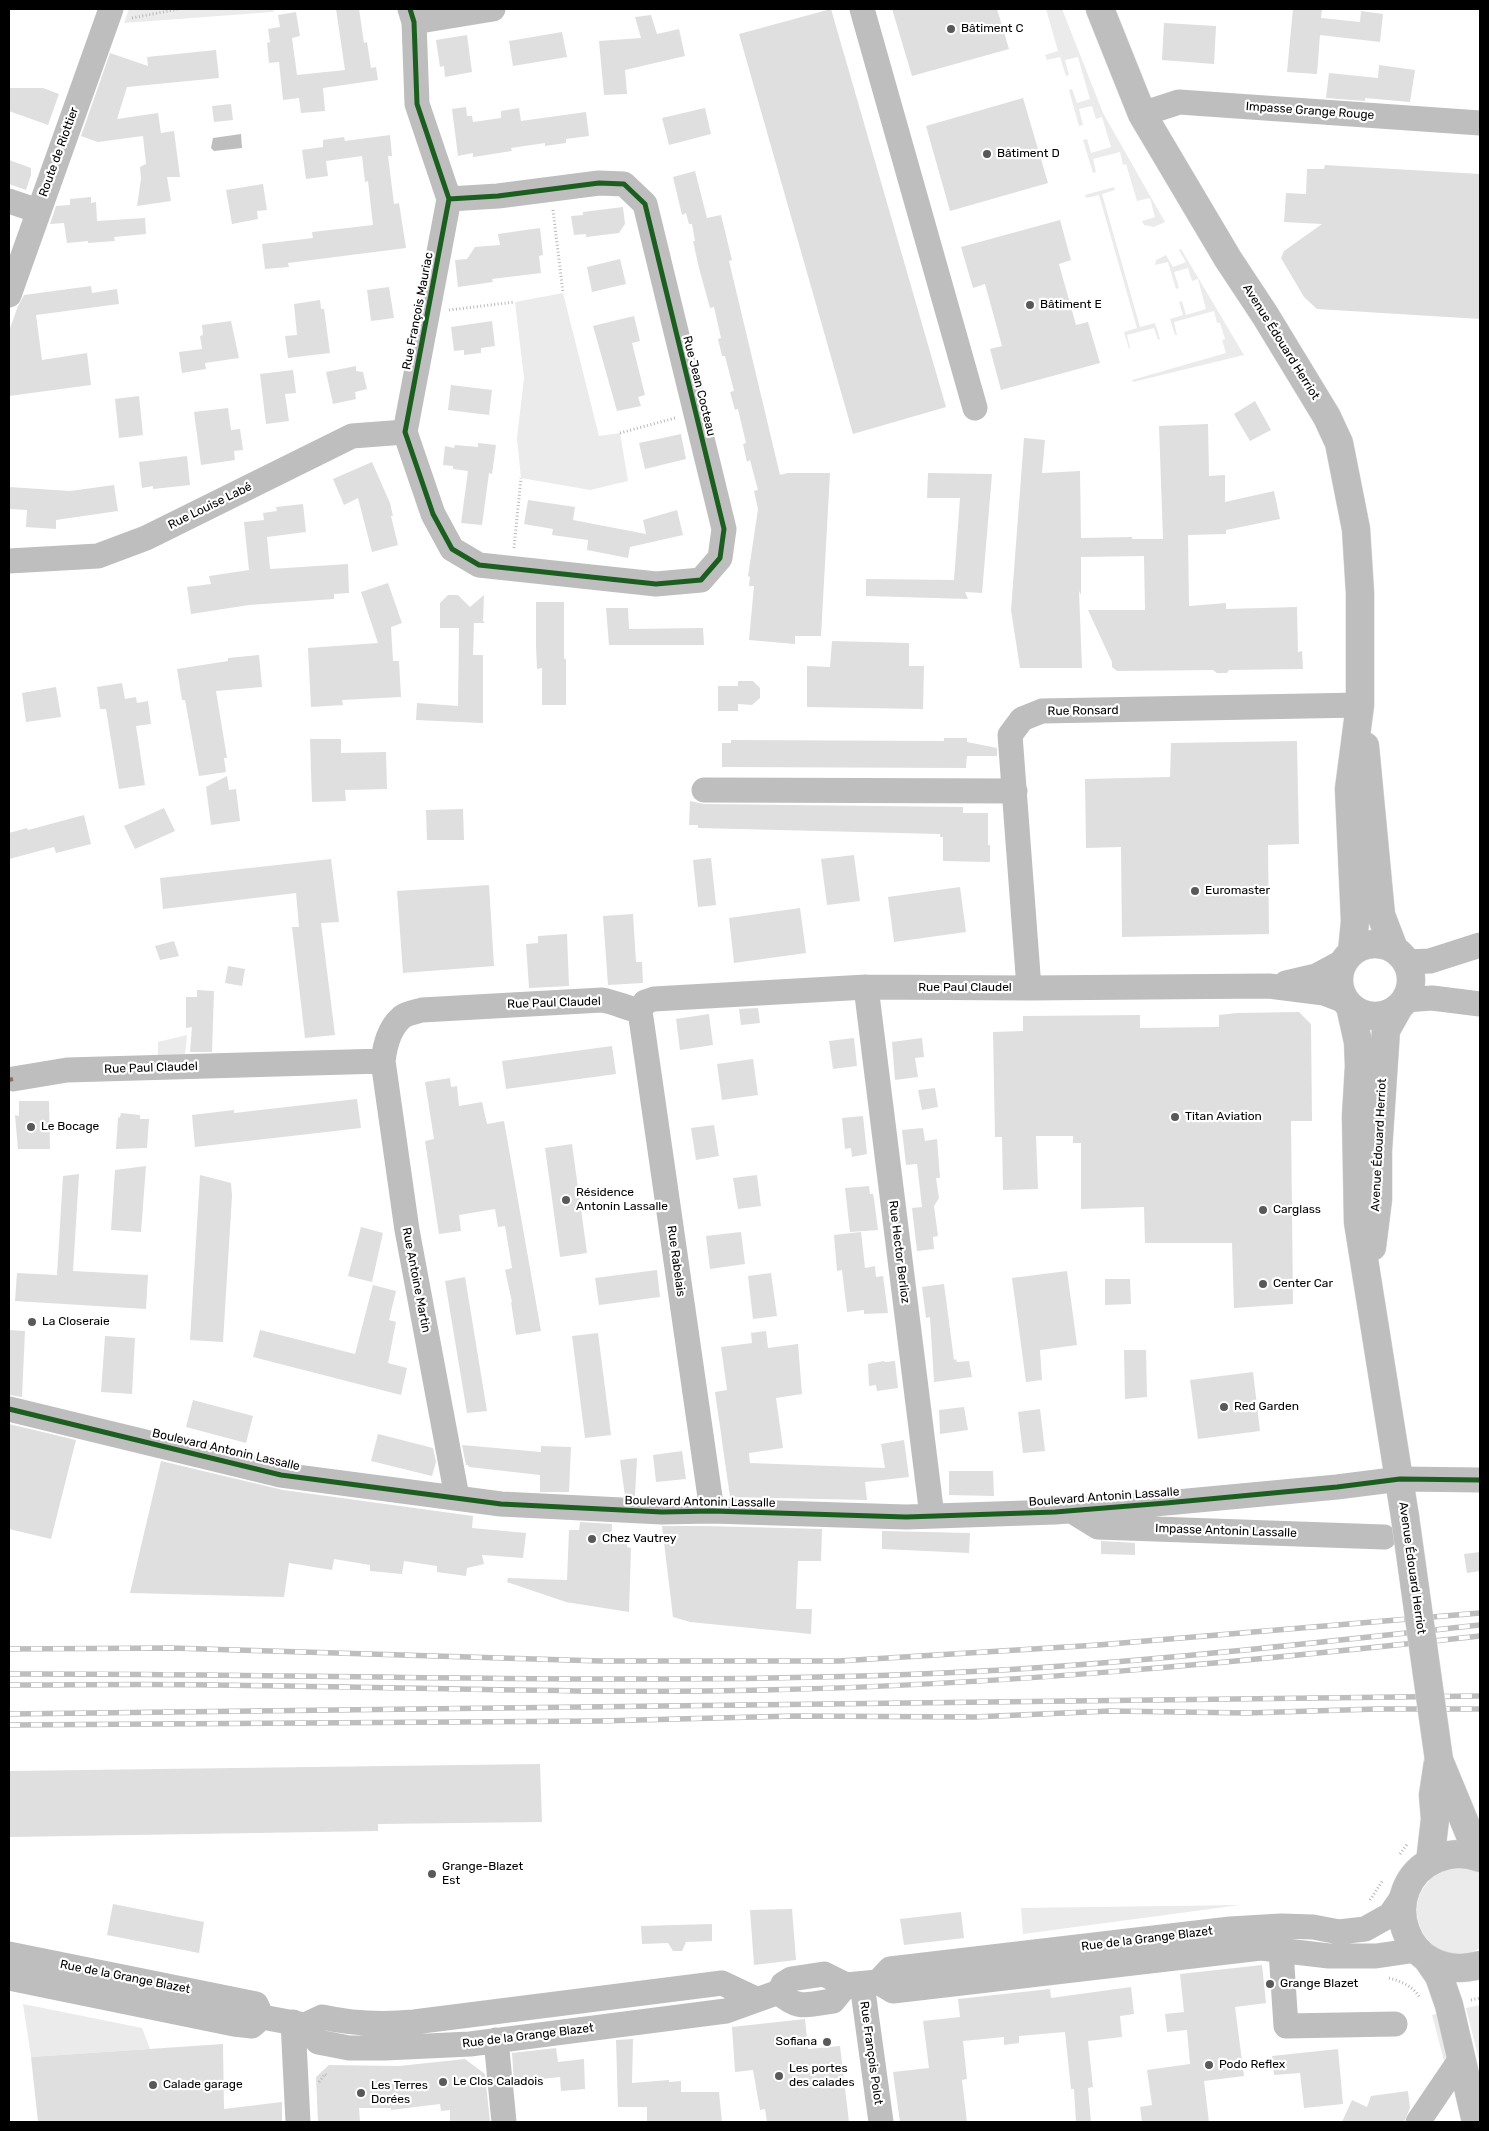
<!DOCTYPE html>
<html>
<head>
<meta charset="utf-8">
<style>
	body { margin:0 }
	#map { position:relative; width:1489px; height:2131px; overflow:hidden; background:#fff; font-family:Rubik,sans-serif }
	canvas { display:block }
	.frame { position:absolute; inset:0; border:10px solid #000; pointer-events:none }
</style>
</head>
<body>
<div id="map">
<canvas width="1489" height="2131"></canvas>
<div class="frame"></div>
</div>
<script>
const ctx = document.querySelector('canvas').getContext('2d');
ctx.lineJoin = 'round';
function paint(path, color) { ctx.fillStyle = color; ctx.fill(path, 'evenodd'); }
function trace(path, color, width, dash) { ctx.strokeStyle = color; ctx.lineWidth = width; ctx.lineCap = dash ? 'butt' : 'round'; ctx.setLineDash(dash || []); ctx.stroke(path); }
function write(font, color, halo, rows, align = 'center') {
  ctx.font = font + ' Rubik,sans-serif'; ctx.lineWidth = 4.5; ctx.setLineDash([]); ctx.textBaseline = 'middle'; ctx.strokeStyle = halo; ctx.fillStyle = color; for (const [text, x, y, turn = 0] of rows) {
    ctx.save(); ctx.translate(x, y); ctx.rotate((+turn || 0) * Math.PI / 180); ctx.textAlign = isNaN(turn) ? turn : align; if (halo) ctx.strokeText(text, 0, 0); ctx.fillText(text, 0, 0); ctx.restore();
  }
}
paint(new Path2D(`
	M129,9H274L273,12L124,23Z
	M1046,9H1062L1103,113L1165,222L1154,227L1144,225L1142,221L1155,217L1150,198L1137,201L1126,164L1123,165L1120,152L1093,159L1096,172L1093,173L1083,140L1087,139L1091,153L1111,147L1102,117L1096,119L1092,106L1079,109L1083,125L1079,126L1069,90L1072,89L1077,103L1090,99L1078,57L1065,60L1069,75L1066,76L1060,57L1047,60L1045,55L1058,51Z
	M1114,187L1115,190L1102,194L1140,327L1155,323L1160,339L1158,340L1154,328L1127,335L1130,348L1129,349L1124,332L1137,328L1099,195L1086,198L1085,195Z
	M1181,249L1244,355L1133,382L1132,380L1226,353L1222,340L1225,339L1220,323H1217L1214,311L1174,322L1177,335H1175L1170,319L1183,315L1179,302L1182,301L1186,315L1206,309L1198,279L1192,281L1188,268L1174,272L1179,288L1176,289L1168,262L1155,265L1156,260L1166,255L1173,267L1186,262L1179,250Z
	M563,293L599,436L620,433L628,481L590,490L521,478L517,438L524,378L515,302Z
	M187,1035L185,1054L158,1056V1042Z
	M1458,1867L1480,1872V1948C1425,1980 1382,1883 1458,1867Z
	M1240,1905L1023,1934L1021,1908Z
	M23,2004L142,2028L150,2049L31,2057Z
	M1480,2005V2064L1466,2008Z
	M1440,2013L1449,2051L1444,2061L1432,2015Z`), '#ebebeb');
paint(new Path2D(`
	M241,134L242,148L214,151L211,148L213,138Z`), '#bebebe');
paint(new Path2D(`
	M336,9H359L364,43L367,42L371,68L376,67L378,80L323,88L325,111L301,113L299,98L283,100L279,62L269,63L267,43L270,42L268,29L280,27L278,15L296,12L300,36L292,38L297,75L345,70Z
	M831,9L946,407L853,434L739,34Z
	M892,9H997L1009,49L912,76Z
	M1293,9H1322L1321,18L1360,22L1361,11L1383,14L1380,42L1320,35L1317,74L1287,72Z
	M651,15L657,34L679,29L685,56L625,70L627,94L604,95L599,41L641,38L635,17Z
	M1164,23L1216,26L1214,64L1162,60Z
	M562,32L567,57L513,66L509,41Z
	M467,35L472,72L445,77L444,66L440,67L436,40Z
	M216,50L219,78L127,87L117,119L158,113L161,133L174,131L180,177H167L171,201L137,206L141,179L140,167L146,164L143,136L98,142L81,136L110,53L148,66L147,57Z
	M1379,65L1415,70L1410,102L1365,98V101L1326,98L1329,73L1378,78Z
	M9,88H43L59,94L48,125L9,111Z
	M1023,98L1048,183L950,211L926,126Z
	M231,104L233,120L214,122L212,106Z
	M466,107L467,116H472L473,122L501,118V111L519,108L521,121L586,112L589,136L566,139V143L545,146V143L511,148L512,151L473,157V153L458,156L452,109Z
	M705,108L711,134L669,145L662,118Z
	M390,135L392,156H388L394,204L399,203L406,248L288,263L289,267L265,269L262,244L313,238L312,232L373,225L368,181L365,182L362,156L326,161L328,176L306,179L302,150L323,147V140L344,137L345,141Z
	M9,160L31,168V175L26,190L9,184Z
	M1325,165L1480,174V319L1317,309L1304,297L1281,258L1284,251L1322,224L1284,222L1286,193L1306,194L1307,169H1324Z
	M695,171L707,218L721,215L732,260L729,261L780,475L788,473H830L821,636H795V644L749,640L754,586H749L750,577L748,576L758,509L754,491L758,490L750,460L747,462L743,444L746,443L738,409L735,410L730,392L734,391L725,356H722L718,339L721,338L714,307L710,308L699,268L693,241H695L692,224H689L686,213L682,215L673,177Z
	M263,184L267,210L257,211L258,219L232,224L226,190Z
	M91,197V203L96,202L97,221L145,218L146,234L114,237L115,241L88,243V241L67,243L64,223L50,224L56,206L70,205V199Z
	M623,207L625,224L619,233L586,237V234L574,235L571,216L583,215V212Z
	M1060,220L1071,260L1059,264L1076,325L1088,322L1100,363L1001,390L990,349L1002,346L985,284L973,288L961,247Z
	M540,228L543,255L539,256L541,273L492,279L493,282L458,287L455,260L467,259L475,247L500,245L498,234Z
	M620,259L626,284L592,292L587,267Z
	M91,286L92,293L117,289L119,304L36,315L42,360L87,353L91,385L9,396V331L18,306L24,295Z
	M389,287L394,318L371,321L367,290Z
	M320,300L321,309H324L330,353L288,358L285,336L297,335L294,304Z
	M634,316L640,341L632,343L645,395L638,397L641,406L617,411L593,326Z
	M231,321L239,358L205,363L206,369L182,373L179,352L202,349L200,336L203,335L202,325Z
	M492,321L495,346L481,348V353L464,355V350L454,351L451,327Z
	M356,366V371L363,372L367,389L355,392L356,399L333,404L326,372Z
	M293,370L296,393L285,394L289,421L266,424L260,374Z
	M451,385L492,390L489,415L448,410Z
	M139,396L143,435L119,438L115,399Z
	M1255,401L1271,430L1250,441L1234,414Z
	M228,408L231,430L240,429L243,450L234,451L235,460L201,465L194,412Z
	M1208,424L1209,476L1225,475V502L1274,491L1280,519L1226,530V534L1188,535L1189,606L1226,603V609L1297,607L1298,652L1302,651L1303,669L1229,670L1227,673H1217L1213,670L1117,671L1112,667V662L1088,610H1145L1144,556L1081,557V595L1079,591L1082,668H1020L1011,610L1024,438L1045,440L1042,473L1080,471L1081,538L1132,537V539H1163L1159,426Z
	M681,434L686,459L645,469L639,443Z
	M478,443L496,445L492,474L489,473L482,525L461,523L468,471L453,469V466L443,465L445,446L454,448L455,445L478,447Z
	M187,456L190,485L153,489V486L142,488L139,462Z
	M372,462L390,503L393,516H391L398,545L372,552L358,498L344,505L333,479Z
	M928,473L992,474L982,593L965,592L968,599L866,596V579L954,580L960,498H927Z
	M114,485L118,511L56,520V529L26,527L27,510L9,509V487L70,491Z
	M528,500L575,507L573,520L646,534L643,520L677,510L683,535L630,547L628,558L587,550L588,540L552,535L553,529L524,524Z
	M303,504L306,532L267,537L270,569L348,564L349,593L334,594V599L249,605L191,614L187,587L211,584L209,576L249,570L244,522L264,520L263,513L277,511L276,507Z
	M388,583L402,623L391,627L393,661H399L401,697L342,700L343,705L311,707L308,648L378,643L361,592Z
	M448,595H458L470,607L484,595L483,621L485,623H474L473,655H483V723L416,720L417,703L458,706L459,628H440V603Z
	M536,602H564V659H566V705H542V668L537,669L536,646Z
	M606,608H628L629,629L703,628L704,645H609Z
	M832,641L909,643V666H924L923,709L807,707V666L830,667Z
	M259,655L262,687L216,691L227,758H224L226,772L199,776L185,700H182L177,669L228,661V658Z
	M738,681H753L760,688V698L752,705L738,704V711H718V686H738Z
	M122,683L125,699L136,697L137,703L148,701L151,724L136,726L145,785L119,789L106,709H100L97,687Z
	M56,687L61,717L26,722L22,693Z
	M944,738H967V742L997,748V756H967L966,768L722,767V743H731V740L944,741Z
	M310,739H341V753L386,752L387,789L345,790L346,801L312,802Z
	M1297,741L1299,844L1268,845L1269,934L1122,937L1121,847L1086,848L1085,779L1170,777L1171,743Z
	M227,776L229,790L236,789L240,821L211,825L206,787Z
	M690,801L704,804L963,807V813H988V845H990V862L943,861V837H940V834L698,828V825H689Z
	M164,808L175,831L135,849L124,826Z
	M463,809L464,840H427L426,810Z
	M84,815L91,844L56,853L54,847L9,859V833L27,828L28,830Z
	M854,855L860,901L827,905L821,859Z
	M711,858L716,905L698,907L693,860Z
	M331,859L339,922L321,923L335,1035L305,1038L292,927H299L296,893L163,909L160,878Z
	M489,885L494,966L403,973L397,891Z
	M960,887L966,932L894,942L888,897Z
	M800,908L806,953L734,963L729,918Z
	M633,914L636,962H642L643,983L608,985L603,916Z
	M567,934L569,986L529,988L526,944L538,943V936Z
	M174,941L179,956L160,960L155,946Z
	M228,966L245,969L242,986L225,983Z
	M197,990L214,991L212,1052H190L192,1027L186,1028V997H197Z
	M758,1008L760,1023L741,1025L739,1009Z
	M1299,1012L1311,1024L1312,1121H1291L1293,1304L1234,1308L1232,1243H1145L1144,1207L1081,1209V1143H1073V1136H1036L1038,1189L1003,1190L1002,1137H995L993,1032L1023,1031V1016L1140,1015V1028L1219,1027V1015L1237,1013Z
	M709,1014L713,1045L680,1050L676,1019Z
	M854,1038L857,1066L833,1069L829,1041Z
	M922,1038L924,1057L915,1058L918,1077L895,1080L892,1042Z
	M612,1046L616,1074L506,1089L502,1061Z
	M753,1059L758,1095L722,1100L717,1064Z
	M450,1078L451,1087L457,1086L459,1106L482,1102L487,1124L504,1121L541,1331L516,1335L511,1302H512L505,1270L512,1268L505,1226L498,1227L495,1209L459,1215L461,1231L439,1234L425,1141L434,1139L425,1082Z
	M935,1088L938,1107L922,1110L918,1090Z
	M357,1099L361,1128L195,1147L192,1115L234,1110V1113Z
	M19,1101H49L50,1149H18L15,1115L19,1116Z
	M121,1113L140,1115V1119H149L147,1148L116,1149L118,1118L120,1117Z
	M863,1116L867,1154L852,1157L851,1148L845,1149L842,1118Z
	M714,1125L719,1156L696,1160L691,1128Z
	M923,1128L925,1141L937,1139L940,1178H936L939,1198L934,1206L938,1236L933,1237L934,1249L917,1251L912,1208L922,1207L917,1164L906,1165L902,1130Z
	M572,1144L587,1253L560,1257L545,1148Z
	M146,1166L141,1232L111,1230L115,1170Z
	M79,1174L73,1271L148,1275L146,1309L15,1301L17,1273L57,1275L63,1176Z
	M200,1175L231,1183L232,1196L223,1342L190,1340Z
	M757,1175L761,1206L738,1209L733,1178Z
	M869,1186L870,1194H873L874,1199L878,1230L850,1232L845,1188Z
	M361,1227L383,1233L372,1282L348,1276Z
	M741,1232L745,1264L710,1269L706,1236Z
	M861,1232L865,1268L875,1266L876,1277L883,1276L888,1313L864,1314V1310L847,1312L842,1270L837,1271L834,1235Z
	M657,1270L660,1297L599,1305L595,1278Z
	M1067,1271L1077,1345L1040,1350L1042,1380L1026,1382L1012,1278Z
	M771,1273L777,1316L753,1319L748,1276Z
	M465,1277L487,1411L467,1413L445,1281Z
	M1105,1279H1130L1131,1304L1105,1305Z
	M944,1284L954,1360L956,1359L957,1362L969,1361L972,1377L934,1382L930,1317L926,1318L922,1287Z
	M373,1285L396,1291L389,1320L396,1322L388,1363L407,1368L401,1395L253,1357L260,1330L355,1354Z
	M9,1330L25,1331L22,1397L9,1395Z
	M766,1331L768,1348L798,1344L802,1394L776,1398L783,1448L749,1453L750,1463L885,1468L881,1444L904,1440L909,1477L865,1482L867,1500L730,1497L715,1392L727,1390L721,1347L752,1343L751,1333Z
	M598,1333L611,1435L585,1438L572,1336Z
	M105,1336L135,1338L132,1394L101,1392Z
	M1124,1350H1146L1147,1397L1125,1399Z
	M884,1361L885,1362L895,1361L898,1388L877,1391L876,1385L869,1386L868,1364Z
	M1253,1372L1260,1431L1198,1439L1190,1380Z
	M193,1400L253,1416L246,1443L186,1427Z
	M964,1407L968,1430L940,1434L939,1410Z
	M1040,1409L1045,1451L1023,1453L1018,1412Z
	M9,1424L76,1440L51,1539L9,1529Z
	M378,1434L433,1448L436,1462L432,1476L371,1461Z
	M462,1445L541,1452V1446L571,1447L569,1492H540V1475L469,1467L468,1465H466Z
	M682,1451L686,1479L656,1482L653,1455Z
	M637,1458L635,1496H625L620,1460Z
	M161,1461L283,1490L473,1516L472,1528L526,1533L523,1558L482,1555L484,1564L467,1568L466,1576L437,1572V1566L404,1561L402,1574L370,1571V1565L334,1559L332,1570L289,1563L284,1597L130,1593Z
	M949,1471H993L994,1496L949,1495Z
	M580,1522L612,1524L611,1542L627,1543V1547L631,1548L629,1612L566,1602L507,1582L508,1578L567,1580L569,1530H579Z
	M662,1526H705L822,1529L821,1561H798L796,1609H812L811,1634L690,1622L673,1617Z
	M882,1531L970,1533L969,1553L882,1549Z
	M1101,1541L1135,1543V1555L1101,1554Z
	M1480,1552V1571L1467,1573L1464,1554Z
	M540,1764L542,1822L378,1824V1831L9,1837V1771Z
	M113,1904L204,1922L199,1953L107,1935Z
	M792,1909L796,1960L754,1965L750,1910Z
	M961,1912L964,1938L904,1945L900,1919Z
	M712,1924V1941L686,1942L682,1951H673L668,1943L642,1944L641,1926Z
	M1262,1965L1266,2003L1235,2007L1244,2076L1204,2081L1209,2122H1142L1140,2107L1152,2105L1147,2070L1190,2064L1187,2030L1167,2032L1165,2014L1184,2012L1180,1974Z
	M1131,1987L1134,2014L1120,2016L1122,2037L1088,2041L1093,2087L1088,2088L1091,2122H1076L1074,2089H1071L1065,2032L1019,2036V2043L1004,2045V2037L963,2041L967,2079L962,2080L967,2122H900L893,2072L929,2068L923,2021L960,2017L958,1999L1050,1989L1051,1998Z
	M805,2019L808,2049L840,2046L849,2122H767L765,2109L760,2110L753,2070L735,2072L732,2027Z
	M633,2039L632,2083L669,2080V2082L681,2081V2092H719L722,2122H647V2107H618L616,2040Z
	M223,2044L224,2109L282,2102V2122H38L31,2057Z
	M556,2048L558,2062L584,2059L585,2089L561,2091L560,2077L514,2082L512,2053Z
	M1338,2049L1343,2104L1304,2108L1300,2073L1274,2075L1272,2056Z
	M465,2059L485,2074L490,2122H450V2110L441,2111L440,2104L391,2110V2108H359L360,2122H318L316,2077L329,2065L399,2066Z
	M1408,2091L1410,2108L1404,2122H1342L1352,2100L1367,2107L1371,2096Z`), '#dfdfdf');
const major = new Path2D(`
	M1100,9L1142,114L1228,259L1265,315L1327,417L1339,443L1356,529L1360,593V705L1349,789L1355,921L1352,952
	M1365,746L1381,915L1394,949
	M1339 980a36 36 0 1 1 72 0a36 36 0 1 1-72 0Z
	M1350,1006L1358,1042L1359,1066L1356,1116L1358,1222L1405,1517
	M1372,1247L1378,1199V1150L1386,1030L1399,1007
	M1439,1760L1479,1857
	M1480,1858C1465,1852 1450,1853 1436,1859C1374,1886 1402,1986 1480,1965
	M1430,1862L1435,1819L1433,1795L1438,1762
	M1428,1960L1439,1976L1449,2005L1476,2122`);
trace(major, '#dbdbdb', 29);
trace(new Path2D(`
	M132,18L178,9
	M553,210L563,293
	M449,310L515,302
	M620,433L675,418
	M514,548L521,478
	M1400,1854L1408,1843
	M1370,1900L1383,1880
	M1389,1978C1401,1981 1414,1987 1420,1998
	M1471,2000L1480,1998
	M319,2082L325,2074L328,2076`), '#b9b9b9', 3, [1, 2.5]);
trace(new Path2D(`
	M410,9L414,22L417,104L449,199L405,432L433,514L452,549L479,565L656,584L701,580L720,558L724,529L645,204L624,184L599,183L498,196L449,199
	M862,9L975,408
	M414,22L493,9
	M1142,114L1179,102L1480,123
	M9,201L38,211
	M9,295L111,9
	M9,561L98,556L146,538L352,436L405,432
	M704,790L1015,791
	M1407,962L1430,961L1480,945
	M1286,983L1316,976L1344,961
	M866,987L932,1516
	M1029,988L1010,735L1022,719L1042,711L1360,705
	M1405,1000L1432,998L1480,1004
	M640,1011L645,1002L654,999L866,987L1029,988L1269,986L1324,993L1345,1001
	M640,1011L712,1511
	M13,1079L67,1070L383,1061
	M9,1409L281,1475L501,1504L662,1512L712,1511L906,1517L1055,1512L1166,1503L1337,1487L1400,1479L1480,1480
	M457,1497L407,1230L383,1061C385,1045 389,1028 402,1017C407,1013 416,1012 422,1010L602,1000C615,1002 626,1008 640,1011
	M1072,1511L1098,1527L1384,1537
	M1281,1951L1286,2026L1395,2024
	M9,1954L256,2004L262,2017
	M9,1978L234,2024L252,2026L262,2017
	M878,1982L890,1969L1230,1929L1281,1926L1313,1927L1339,1932L1365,1929L1390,1915L1406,1892
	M862,1984L881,2122
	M779,1992C797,2011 809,2004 833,2001L846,1985
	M262,2017L305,2025L318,2042L349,2048H385L470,2044L726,2011L779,1992L783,1984L791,1979L824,1974L846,1985L878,1982L893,1991L1261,1948L1329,1956H1376L1417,1950
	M293,2022L298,2122
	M305,2025L322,2017C353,2024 382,2025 414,2022L722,1983L756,1999
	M496,2040L504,2122
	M1418,2122L1462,2057`), '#bebebe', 25);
trace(major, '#bebebe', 28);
const rail = new Path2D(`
	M9,1649L171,1648L600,1661H839L1098,1645L1480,1613
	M9,1674C312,1673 616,1686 920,1674C1107,1667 1294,1645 1480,1625
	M9,1685C78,1685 147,1684 216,1685C399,1687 581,1694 764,1690C1004,1685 1242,1662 1480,1636
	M9,1714L1480,1696
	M9,1725L600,1721L794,1716L974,1717L1110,1711L1247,1713L1377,1709H1480`);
trace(rail, '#bebebe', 5.5);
trace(rail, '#fff', 4, [11]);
const majorBridge = new Path2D(`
	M1405,1517L1439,1760`);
trace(majorBridge, '#dbdbdb', 29, []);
trace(majorBridge, '#bebebe', 28);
trace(new Path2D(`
	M9,1080L13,1079`), '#8d6e63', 4, [8, 4]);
trace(new Path2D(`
	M410,9L414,22L417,104L449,199L405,432L433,514L452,549L479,565L656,584L701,580L720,558L724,529L645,204L624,184L599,183L498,196L449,199
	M9,1409L281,1475L501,1504L662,1512L712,1511L906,1517L1055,1512L1166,1503L1337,1487L1400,1479L1480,1480`), '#1b5e20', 5);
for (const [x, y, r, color] of [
	[951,29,5,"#595959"],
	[987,154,5,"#595959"],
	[1030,305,5,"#595959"],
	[1195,891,5,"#595959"],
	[1175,1117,5,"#595959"],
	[31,1127,5,"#595959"],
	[566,1200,5,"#595959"],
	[1263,1210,5,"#595959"],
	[1263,1284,5,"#595959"],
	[32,1322,5,"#595959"],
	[1224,1407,5,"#595959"],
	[592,1539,5,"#595959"],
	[432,1874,5,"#595959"],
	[1270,1984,5,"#595959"],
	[827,2042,5,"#595959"],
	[1209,2065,5,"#595959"],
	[779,2076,5,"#595959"],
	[443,2082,5,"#595959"],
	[153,2085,5,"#595959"],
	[361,2093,5,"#595959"]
]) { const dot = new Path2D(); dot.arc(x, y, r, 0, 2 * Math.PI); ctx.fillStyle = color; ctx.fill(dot); trace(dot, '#fff', 2); }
write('12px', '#000', '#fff', [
	["Bâtiment C",961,29],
	["Bâtiment D",997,154],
	["Bâtiment E",1040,305],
	["Euromaster",1205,891],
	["Titan Aviation",1185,1117],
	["Le Bocage",41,1127],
	["Résidence",576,1193],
	["Antonin Lassalle",576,1207],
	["Carglass",1273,1210],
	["Center Car",1273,1284],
	["La Closeraie",42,1322],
	["Red Garden",1234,1407],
	["Chez Vautrey",602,1539],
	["Grange-Blazet",442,1867],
	["Est",442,1881],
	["Grange Blazet",1280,1984],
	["Sofiana",817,2042,"right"],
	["Podo Reflex",1219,2065],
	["Les portes",789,2069],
	["des calades",789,2083],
	["Le Clos Caladois",453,2082],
	["Calade garage",163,2085],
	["Les Terres",371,2086],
	["Dorées",371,2100]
], 'left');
write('12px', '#000', '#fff', [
	["Impasse Grange Rouge",1310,111,4],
	["Route de Riottier",59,152,-70],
	["Rue François Mauriac",418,311,-79],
	["Avenue Édouard Herriot",1281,342,58],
	["Rue Jean Cocteau",699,386,76],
	["Rue Louise Labé",210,506,-26],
	["Rue Ronsard",1083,711,-1],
	["Rue Paul Claudel",965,988],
	["Rue Paul Claudel",554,1003,-2],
	["Rue Paul Claudel",151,1068,-2],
	["Avenue Édouard Herriot",1379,1145,-87],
	["Rue Hector Berlioz",899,1252,83],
	["Rue Rabelais",676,1261,82],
	["Rue Antoine Martin",416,1280,79],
	["Boulevard Antonin Lassalle",226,1450,13],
	["Boulevard Antonin Lassalle",1104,1497,-4],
	["Boulevard Antonin Lassalle",700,1502,1],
	["Impasse Antonin Lassalle",1226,1531,2],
	["Avenue Édouard Herriot",1412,1568,82],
	["Rue de la Grange Blazet",1147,1939,-7],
	["Rue de la Grange Blazet",125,1977,11],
	["Rue de la Grange Blazet",528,2036,-7],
	["Rue François Polot",871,2053,82]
]);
</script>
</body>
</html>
